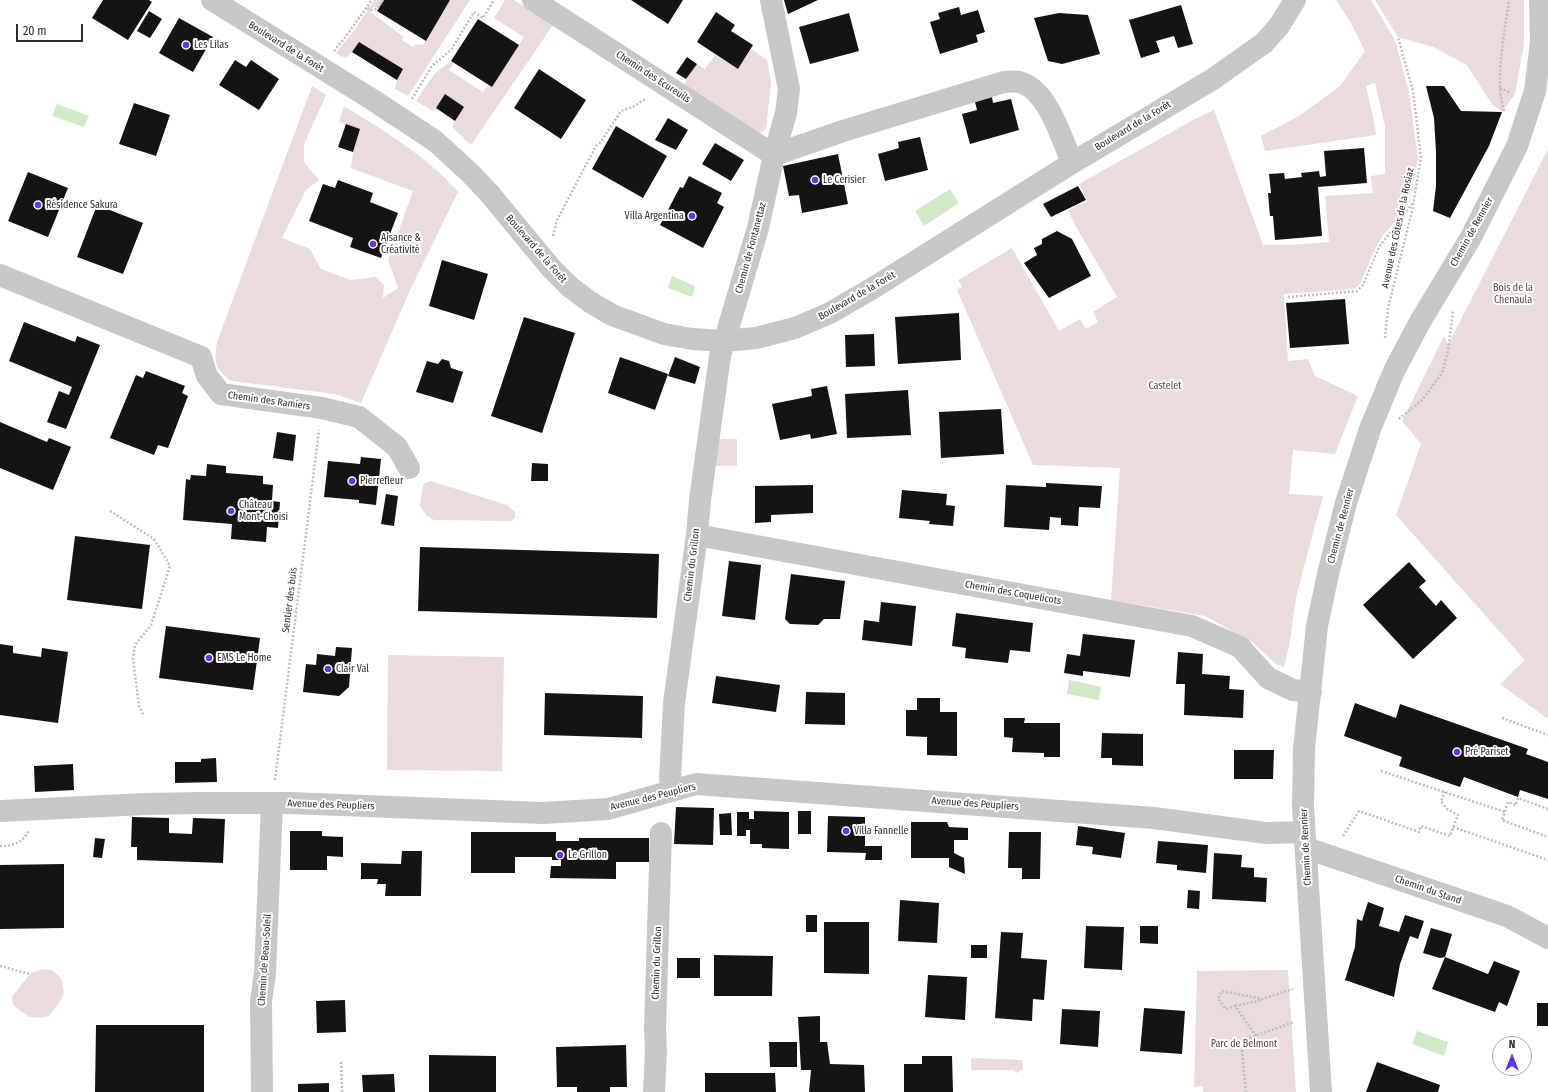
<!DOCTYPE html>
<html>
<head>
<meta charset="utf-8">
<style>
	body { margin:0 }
	#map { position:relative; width:1548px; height:1092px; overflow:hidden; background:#fff; font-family:"Fira Sans Condensed",sans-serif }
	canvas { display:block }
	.north { position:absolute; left:1492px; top:1036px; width:40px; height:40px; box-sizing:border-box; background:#fff; border:1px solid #ababab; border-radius:50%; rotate:0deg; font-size:11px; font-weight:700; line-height:16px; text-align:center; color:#2d2d2d }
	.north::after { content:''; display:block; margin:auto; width:14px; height:18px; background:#6536dd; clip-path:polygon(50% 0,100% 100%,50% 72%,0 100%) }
	.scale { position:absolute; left:16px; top:24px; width:67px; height:18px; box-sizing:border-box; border:2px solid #2d2d2d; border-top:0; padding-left:5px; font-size:12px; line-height:14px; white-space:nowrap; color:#2d2d2d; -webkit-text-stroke:3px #fff; paint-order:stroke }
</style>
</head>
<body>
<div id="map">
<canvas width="1548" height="1092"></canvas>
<div class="north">N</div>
<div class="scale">20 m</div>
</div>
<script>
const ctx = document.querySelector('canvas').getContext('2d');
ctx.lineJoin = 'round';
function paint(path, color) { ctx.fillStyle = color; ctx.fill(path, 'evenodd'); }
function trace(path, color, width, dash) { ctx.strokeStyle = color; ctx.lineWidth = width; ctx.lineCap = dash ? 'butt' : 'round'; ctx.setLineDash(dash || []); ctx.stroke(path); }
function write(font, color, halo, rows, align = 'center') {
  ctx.font = font + ' "Fira Sans Condensed",sans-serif'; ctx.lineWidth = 4; ctx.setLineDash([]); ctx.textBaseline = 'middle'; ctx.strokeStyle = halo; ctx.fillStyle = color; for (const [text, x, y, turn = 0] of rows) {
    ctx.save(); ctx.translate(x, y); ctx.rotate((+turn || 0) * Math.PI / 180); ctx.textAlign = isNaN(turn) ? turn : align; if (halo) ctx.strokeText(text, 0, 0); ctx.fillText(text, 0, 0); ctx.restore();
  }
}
paint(new Path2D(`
	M374,0H384L380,7H373L370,12L404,37L402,40L413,47L416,44L423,45L450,0H470L408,96L395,89L397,80L352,52L346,58L340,56L336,53L356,28Z
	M505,0H514L553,25L471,145L452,127L455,120L436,108L433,111L416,101L435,73L451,61L454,63L449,70L483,92L488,85L492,87L524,37L494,18Z
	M1336,0H1371L1395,40L1409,92L1418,159L1409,202L1390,228L1384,234L1376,247L1360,284L1355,289L1284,294L1288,361L1308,359L1315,376L1358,396L1335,454L1293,450L1289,494L1323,496L1297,593L1289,646L1284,667L1276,664L1252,642L1205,616L1111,600L1120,468L1033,465L957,290L962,287L958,280L1012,248L1059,331L1080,319L1086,329L1098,322L1093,312L1117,297L1075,225L1068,210L1087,201L1079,184L1193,120L1214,110L1263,245H1291L1329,242L1325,196L1373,193L1371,176L1385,174V126L1375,83L1366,86L1375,127L1376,135L1265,151L1261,136L1299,116L1340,86L1365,51L1351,23Z
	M1375,0H1524V44L1515,94L1502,112L1491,103L1467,65L1433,47L1398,37Z
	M751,49L767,60L771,83L766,129L758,135L684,89L686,79L697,64L705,69L715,55L738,69Z
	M312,86L326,95L304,144V162L319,180L306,190L282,238L310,249L321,269L351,280L376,277L384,285L383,298L398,288L388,260L413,191L351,168L353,152L360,129L339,122L344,106C384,131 427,156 458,192L411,288L361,403L335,394L232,381C214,369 214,363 217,342Z
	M1548,149V719L1500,684L1525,660L1396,515L1421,444L1402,421L1444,336L1448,345Z
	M718,439H737V466H715Z
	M431,481L507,505L515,512V518L511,521L434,520L427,516L420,506L423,486L425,483Z
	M388,655L504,657L502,771L387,770Z
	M42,969L52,970L61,978L64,992L61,1000L49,1016L41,1018L29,1017L13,1005L12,997L30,974Z
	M1288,970L1296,1092H1203V1086L1194,1087L1197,971Z
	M971,1058L1022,1060L1023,1069L1017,1073L1014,1070H971Z`), '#eadbdd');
paint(new Path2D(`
	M57,104L89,116L84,127L52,116Z
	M950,189L959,203L924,226L915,211Z
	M672,276L695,286L692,297L668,288Z
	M1069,680L1101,687L1099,700L1067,694Z
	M1417,1031L1448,1042L1444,1056L1412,1044Z`), '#d0e9c7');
paint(new Path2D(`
	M103,0H149L152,2L128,40L92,18Z
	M384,0H450L426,41L377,11Z
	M631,0H683L668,24Z
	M784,0H818L788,14Z
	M1181,5L1193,44L1178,48L1174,36L1156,41L1160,52L1141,58L1129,20Z
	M959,7L961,15L978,10L985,32L976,35L978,42L940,54L930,22L940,19L938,13Z
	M149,11L162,19L150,38L137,31Z
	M716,12L735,25L731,31L753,45L738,69L697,42Z
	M849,13L859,51L810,64L799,27Z
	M1059,13L1088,15L1100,54L1062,64L1048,61L1034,18Z
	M179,18L213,37L193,72L159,53Z
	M478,19L519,45L492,87L451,61Z
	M359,42L403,69L397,80L352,52Z
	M687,57L697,64L686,79L676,73Z
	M235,60L246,67L251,60L279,79L259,110L219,85Z
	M539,69L586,100L561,139L514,108Z
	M1426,86H1444L1461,111L1502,112L1489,146L1450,218L1433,211L1436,186V152L1434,118Z
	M445,94L464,107L455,121L436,108Z
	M992,97L993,103L1011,99L1019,130L970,144L962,114L977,110L975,102Z
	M134,103L170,115L156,156L119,144Z
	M668,118L688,130L676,150L655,140Z
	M346,124L360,129L353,152L338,147Z
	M616,126L667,156L643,198L592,169Z
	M920,137L928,170L885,181L878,154L899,148L898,142Z
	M715,143L744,160L731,181L702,164Z
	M1364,148L1367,183L1318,187L1322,236L1275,240L1273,216H1270L1268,193H1271L1269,174L1284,173L1285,179L1302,177L1301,173L1319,171L1320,177L1326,176L1324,151Z
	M838,154L848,204L802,213L799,195L789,196L783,166Z
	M28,172L68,188L48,237L8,221Z
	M689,176L722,193L717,203L724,207L703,248L660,225L680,187L683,188Z
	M338,180L373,193L370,202L398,213L381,258L350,247L353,238L309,221L323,184L335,188Z
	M1078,186L1086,200L1051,217L1043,204Z
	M97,205L143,223L123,274L77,257Z
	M1057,231L1072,239L1091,276L1049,298L1024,263L1037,255L1034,248L1042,244V239Z
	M442,260L488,274L474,320L429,306Z
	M1345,299L1349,344L1290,348L1286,303Z
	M959,313L961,360L898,364L895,317Z
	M524,317L575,333L542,433L491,416Z
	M24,322L75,342L77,336L100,345L66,429L47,422L59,391L69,395L72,387L9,361Z
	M874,334L875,366L846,367L845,335Z
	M620,357L668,374L655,410L608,393Z
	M675,357L700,367L695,384L668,376Z
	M442,359L449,361L451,368L463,372L453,403L416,392L427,361L438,364Z
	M146,371L185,386L182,393L188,396L168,448L158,445L154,455L110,438L136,375L143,378Z
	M827,386L837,434L811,439L810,434L780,440L772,404L812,396L811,389Z
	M908,390L911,435L847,438L845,394Z
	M1001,409L1004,454L941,458L939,412Z
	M0,422L47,442L49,438L71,447L53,490L0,468Z
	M277,432L296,435L293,461L273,458Z
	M361,457L381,459L376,505L359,503V500L324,497L328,461L360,464Z
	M532,463L548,464V481H531Z
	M207,464L226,466V473L263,476V484L273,485L272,501L280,502L278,528L267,527L266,542L231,539L232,524L183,520L186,479L190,480L191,475L206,476Z
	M1046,483L1102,486L1100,508L1079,507L1078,526L1061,525V518L1050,517L1049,530L1004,527L1006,485L1046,487Z
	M813,485V513L771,515V522L755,523V486Z
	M902,490L947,494L946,505L955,506L953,526L929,524L930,521L899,518Z
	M386,494L398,496L394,526L381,524Z
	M75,536L150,545L142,609L67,600Z
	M420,547L659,554L657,618L418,611Z
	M729,561L761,565L755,620L722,616Z
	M1409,562L1426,581L1419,587L1436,606L1441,600L1457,618L1413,659L1363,605Z
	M791,574L845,581L840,619H824L818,625L790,624L785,619Z
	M881,602L916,606L912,646L862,640L864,620L879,622Z
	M956,613L1033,623L1030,652L1010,650L1008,663L965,658L966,648L952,646Z
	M166,626L260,638L253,690L159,678Z
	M1083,634L1135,640L1130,677L1083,671V676L1064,673L1067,654L1080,656Z
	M0,644L13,646V653L41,657L42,648L68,652L58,723L0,715Z
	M336,647L352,648L349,687L339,696L303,692L306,664L316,665L317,654L335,656Z
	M1178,652L1203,654L1202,674L1230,676L1229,689L1244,690L1243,718L1184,715L1185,684H1176Z
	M716,676L780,685L776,712L712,703Z
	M806,692L845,693V725L805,724Z
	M545,693L643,696L642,738L544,735Z
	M917,698H940V712H957V756L927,755V737L906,736V710H917Z
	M1355,703L1396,718L1400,704L1528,749L1526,754L1548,762V799L1520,790L1518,797L1464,777L1460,787L1399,766L1402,757L1344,736Z
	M1004,718H1025L1024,723H1060V757H1044V753L1012,752L1013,738L1004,737Z
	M1102,733L1143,734V766L1112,765V758H1101Z
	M1234,750H1274L1273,779H1234Z
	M216,758L217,782L175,783V762H201V759Z
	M73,764L74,790L35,792L34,766Z
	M676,807L714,808L713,845L674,844Z
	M754,811L789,812V849L762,848V844H750V830H746V836H737V812H749V819H754Z
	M798,811H811V834H798Z
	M731,813L732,835H720L719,814Z
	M828,816L865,817V846H882V860H865L866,853L827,852Z
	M132,817L169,818V833L192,834L193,818L225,819L223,863L137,860V847H131Z
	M911,822H947L949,827L968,828V840H954V853L964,858L965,874L949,867V858H911Z
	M1078,826L1125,833L1121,858L1092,854L1093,847L1076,845Z
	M290,831H322V836L343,837V857L327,856V870H290Z
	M471,832H556V841H579V838H649V862H616V879L550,878L551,866H561V860H552V857H515V873H471Z
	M1009,832H1041L1040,879H1022V868H1008Z
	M95,838L105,839L102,858L93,857Z
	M1158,841L1208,845L1206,873L1177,870V865L1156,863Z
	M402,851H422L421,896H385L386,884H377L378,879H361V863L401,864Z
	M1214,853L1242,855L1241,867L1254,868V877L1267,878L1266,902L1212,899Z
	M64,864V928L0,929V865Z
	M1188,890L1200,891L1199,909L1187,908Z
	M900,900L939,903L937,943L898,941Z
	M1368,902L1384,908L1379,926L1399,932L1405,915L1424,921L1418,939L1410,936L1400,964L1394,997L1345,980L1355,947L1357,919L1362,921Z
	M806,915H817V932H806Z
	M824,922H869V974L824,973Z
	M1086,926L1124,927L1122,970L1084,968Z
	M1140,926H1158V944L1140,943Z
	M1431,928L1452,934L1445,957L1440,958L1423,953Z
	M1001,932L1023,933L1021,958L1047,960L1044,1000L1033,999L1032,1021L995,1018Z
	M971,945H987V958H971Z
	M714,955L773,956L772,996H714Z
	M1445,957L1488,974L1494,961L1520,971L1507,1006L1499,1002L1495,1012L1432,989Z
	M677,958H700V978H677Z
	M928,975L967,977L965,1020L925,1017Z
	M345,1000L346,1032L317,1033L316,1001Z
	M1537,1003H1548V1026H1537Z
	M1144,1008L1185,1011L1182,1054L1140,1051Z
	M1062,1009L1100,1011L1098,1047L1060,1044Z
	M820,1016V1042H827L830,1064L864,1065L865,1092H809L811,1070H801L798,1017Z
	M96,1025H204V1092H95Z
	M769,1042H797V1067H770Z
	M626,1045L627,1087H610V1092H577V1087H557L556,1047Z
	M429,1055L496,1056V1092H429Z
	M922,1056H952L953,1092H904V1064H922Z
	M1377,1062L1440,1085L1438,1092H1366Z
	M705,1073H775L776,1092H705Z
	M394,1074L395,1092H363L362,1075Z
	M329,1083V1092H298V1084Z`), '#141414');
trace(new Path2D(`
	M367,8L371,10L377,9L383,0
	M334,51L344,39L372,0
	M1500,88L1511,93
	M412,99L432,66L451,50L474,12L483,18L494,0
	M1504,111C1494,78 1505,34 1509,0
	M553,236L557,220L596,146L600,143L621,111L635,106L645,99
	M1288,297L1357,291L1363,285L1379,247L1412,204
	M1385,338L1388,308L1412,211L1421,158L1413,91L1398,37
	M1399,419L1422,400L1442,373L1448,351L1453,311
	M110,511L154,539L170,566L151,625L135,645L133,659L139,706L143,714
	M1502,718L1548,735
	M1381,771L1505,812
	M275,780L319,430
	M1548,809L1518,798L1516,805L1508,802L1502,820L1548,837
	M1453,827L1548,860
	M1343,836L1359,811L1419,832L1421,826L1450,836L1458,815L1447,809L1441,801L1445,792
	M0,846C13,846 22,843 29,831
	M0,966L30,974
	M1235,1006L1262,1000
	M1256,1036L1235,1006L1226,1009L1218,999L1222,991L1262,999L1293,989
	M341,1062L342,1092
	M1246,1092L1241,1041L1294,1022`), '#bdbdbd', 2.5, [2, 2]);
trace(new Path2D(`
	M212,0L373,100L435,141L470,173L489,193L551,268L570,287L590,302L612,315L664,334L692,339L724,341L756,338L795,328L830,313L873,288L1072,163L1213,79L1264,43L1279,26L1295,0
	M533,0L774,155
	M774,155L843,131L1004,82C1008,82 1015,81 1019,82C1047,88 1062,139 1072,163
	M0,275L201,357L207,376L221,394L322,408L359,417L397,447L409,468
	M697,535L1192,626L1240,647L1268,678L1293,690L1311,692
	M673,790L670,779L674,703L697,535L700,500L720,356L758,228L774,155L786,113L789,89L771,0
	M0,811L145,804L200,803H290L543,813L608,809L696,784L1154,818L1266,833L1304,832
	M1306,848L1507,916L1548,938
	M262,1092L261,1001L265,973L272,804
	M654,1092L656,1051L655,1029L661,833
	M1321,1092L1303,807L1304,749L1317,626L1328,574L1346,503L1370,429L1394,371L1421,320`), '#c7c7c7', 22);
trace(new Path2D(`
	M1421,320L1470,239L1517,146L1535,91L1541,41L1540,0`), '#c7c7c7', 22);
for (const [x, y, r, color] of [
	[186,45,4,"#6536dd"],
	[815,180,4,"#6536dd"],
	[38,205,4,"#6536dd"],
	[692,216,4,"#6536dd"],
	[373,244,4,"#6536dd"],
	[352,481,4,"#6536dd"],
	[231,511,4,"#6536dd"],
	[209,658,4,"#6536dd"],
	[328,669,4,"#6536dd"],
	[1457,752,4,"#6536dd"],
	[846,831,4,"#6536dd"],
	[560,855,4,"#6536dd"]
]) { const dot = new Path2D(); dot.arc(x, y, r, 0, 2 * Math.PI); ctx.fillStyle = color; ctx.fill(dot); trace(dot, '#fff', 1.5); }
write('10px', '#2d2d2d', '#fff', [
	["Les Lilas",194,45],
	["Le Cerisier",823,180],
	["Résidence Sakura",46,205],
	["Villa Argentina",684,216,"right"],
	["Aisance &",381,238],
	["Créativité",381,250],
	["Pierrefleur",360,481],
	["Château",239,505],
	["Mont-Choisi",239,517],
	["EMS Le Home",217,658],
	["Clair Val",336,669],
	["Pré Pariset",1465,752],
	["Villa Fannelle",854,831],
	["Le Grillon",568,855]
], 'left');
write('10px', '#2d2d2d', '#fff', [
	["Boulevard de la Forêt",286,47,32],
	["Chemin des Ecureuils",653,77,33],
	["Boulevard de la Forêt",1133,126,-31],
	["Avenue des Côtes de la Rosiaz",1398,228,-78],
	["Chemin de Rennier",1472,232,-61],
	["Chemin de Fontanettaz",751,248,-75],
	["Boulevard de la Forêt",536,249,49],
	["Boulevard de la Forêt",857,296,-30],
	["Chemin des Ramiers",269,401,8],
	["Chemin de Rennier",1341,526,-75],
	["Chemin du Grillon",692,565,-83],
	["Chemin des Coquelicots",1013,593,10],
	["Sentier des buis",290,600,-83],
	["Avenue des Peupliers",653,797,-14],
	["Avenue des Peupliers",975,804,4],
	["Avenue des Peupliers",331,805,2],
	["Chemin de Rennier",1306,847,-93],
	["Chemin du Stand",1428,890,19],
	["Chemin de Beau-Soleil",265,960,-86],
	["Chemin du Grillon",657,963,-88]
]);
write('10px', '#663d41', '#fff', [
	["Bois de la",1513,288],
	["Chenaula",1513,300],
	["Castelet",1165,386],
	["Parc de Belmont",1244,1044]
]);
</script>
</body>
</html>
